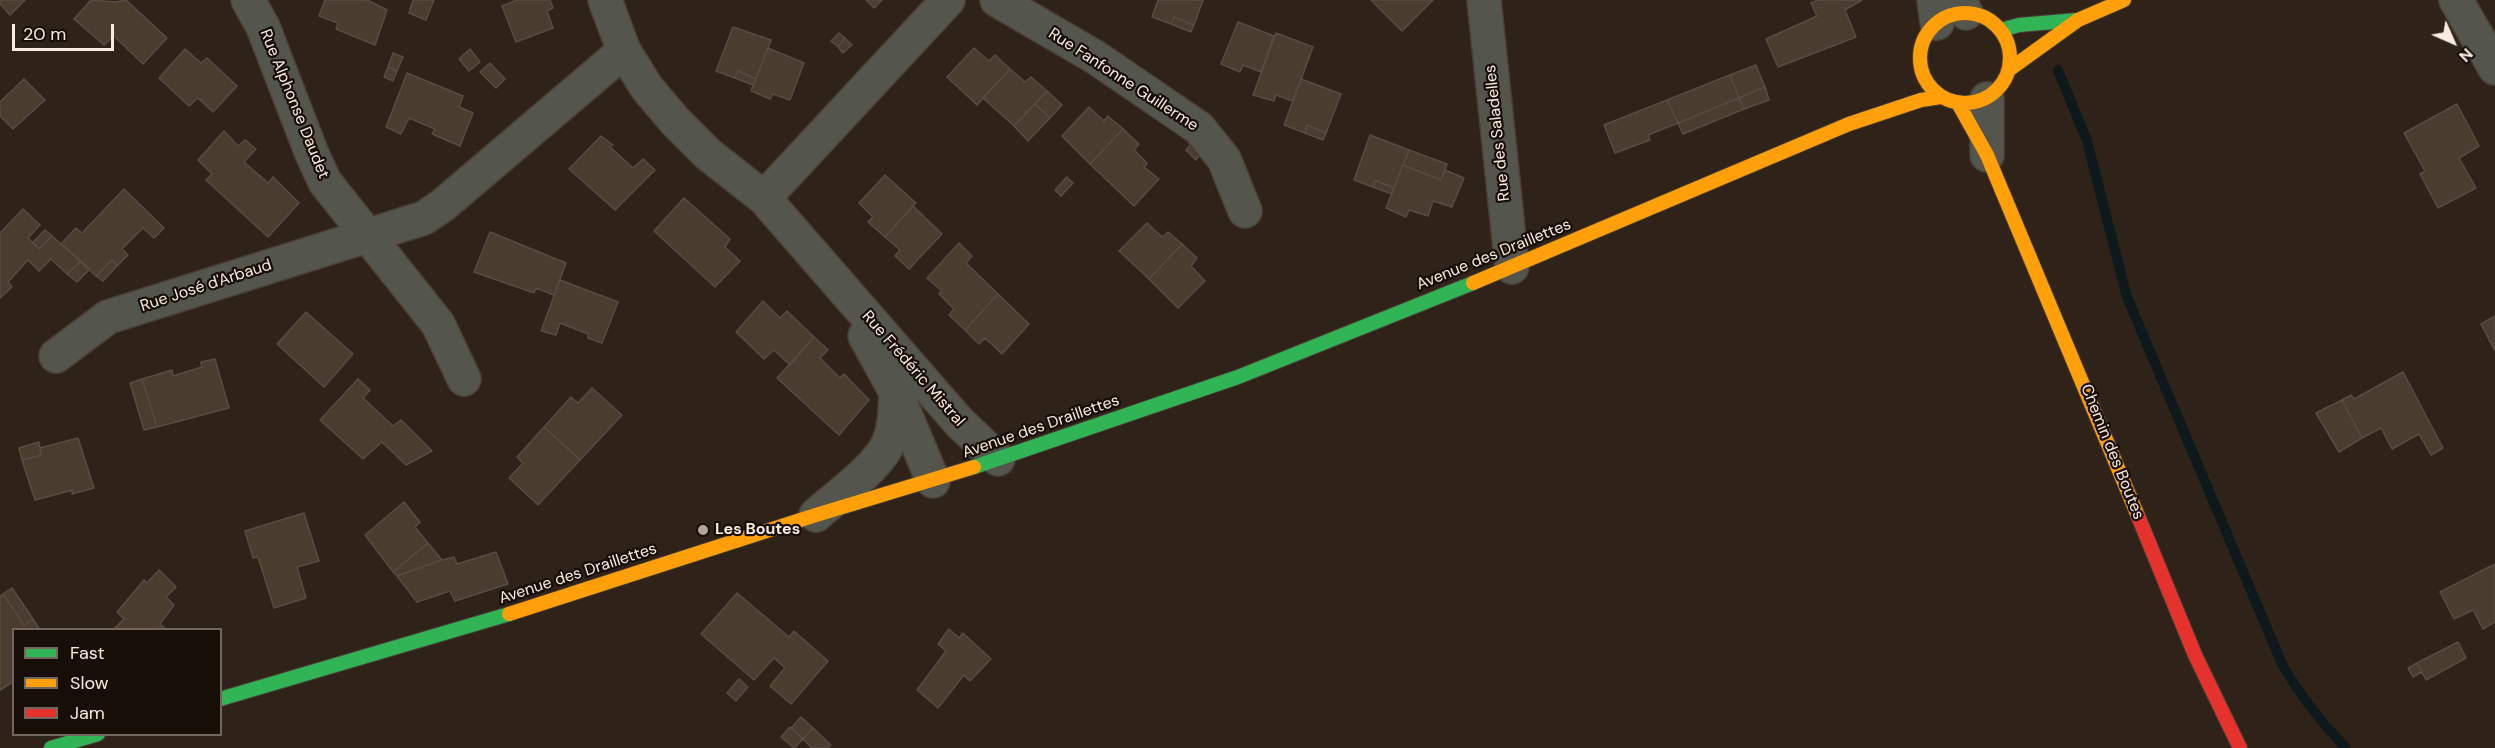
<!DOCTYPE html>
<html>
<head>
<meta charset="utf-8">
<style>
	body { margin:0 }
	#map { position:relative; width:2495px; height:748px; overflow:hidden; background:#2f2319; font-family:"DM Sans",sans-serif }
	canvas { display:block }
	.legend { position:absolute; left:12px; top:628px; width:210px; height:108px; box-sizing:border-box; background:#170e07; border:2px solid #72665e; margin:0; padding:8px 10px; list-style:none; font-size:18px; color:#faebe1 }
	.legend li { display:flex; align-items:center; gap:12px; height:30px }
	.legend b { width:30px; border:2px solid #72665e }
	.north { position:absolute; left:2423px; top:12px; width:60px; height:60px; -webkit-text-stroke:4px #170e07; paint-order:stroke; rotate:135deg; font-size:16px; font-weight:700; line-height:24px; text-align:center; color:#faebe1 }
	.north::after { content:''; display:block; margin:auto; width:21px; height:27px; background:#faebe1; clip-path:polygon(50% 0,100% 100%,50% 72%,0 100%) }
	.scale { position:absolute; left:12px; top:24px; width:102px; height:27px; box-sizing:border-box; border:3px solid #faebe1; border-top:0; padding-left:8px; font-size:18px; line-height:21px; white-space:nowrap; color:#faebe1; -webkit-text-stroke:4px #170e07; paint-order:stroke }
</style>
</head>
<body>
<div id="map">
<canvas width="2495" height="748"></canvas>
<ul class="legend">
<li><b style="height:8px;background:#30b455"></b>Fast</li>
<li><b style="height:8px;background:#ff9f0a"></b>Slow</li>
<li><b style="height:8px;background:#e5322d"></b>Jam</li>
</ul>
<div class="north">N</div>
<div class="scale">20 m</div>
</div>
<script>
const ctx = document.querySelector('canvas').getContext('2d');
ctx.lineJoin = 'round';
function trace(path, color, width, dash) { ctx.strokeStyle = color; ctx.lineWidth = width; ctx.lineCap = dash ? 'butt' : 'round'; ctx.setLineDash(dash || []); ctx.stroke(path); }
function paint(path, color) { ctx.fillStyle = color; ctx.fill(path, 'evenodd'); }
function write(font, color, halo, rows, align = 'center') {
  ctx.font = font + ' "DM Sans",sans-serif'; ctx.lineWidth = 4.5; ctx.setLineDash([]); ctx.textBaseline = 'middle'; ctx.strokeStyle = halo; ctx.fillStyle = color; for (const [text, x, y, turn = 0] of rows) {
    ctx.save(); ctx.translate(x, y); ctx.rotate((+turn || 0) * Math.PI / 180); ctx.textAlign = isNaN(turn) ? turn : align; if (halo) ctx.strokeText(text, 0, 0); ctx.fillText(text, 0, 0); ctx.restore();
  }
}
trace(new Path2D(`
	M2058,70L2087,141L2127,297L2282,664C2300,696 2321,722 2346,748`), '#0d191b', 10);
const building = new Path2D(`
	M0,0H25L10,15L0,4Z
	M91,0L115,2L126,0L167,38L143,64L114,36L104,45L74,19Z
	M325,0H367L387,10L375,45L336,29L338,23L319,16Z
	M413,0H434L426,20L409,13Z
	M517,0H550L553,8L547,11L553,28L516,42L502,6Z
	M866,0H882L874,8Z
	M1158,0H1203L1194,25L1174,17L1171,24L1152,17Z
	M1371,0H1433L1402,31Z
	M1818,0H1862L1845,10L1856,37L1778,67L1766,39L1817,16L1811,3Z
	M1174,17L1194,25L1191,32L1171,24Z
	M1238,22L1274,36L1261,72L1243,65L1240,72L1221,64Z
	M733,27L771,40L756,79L738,71L735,78L716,71Z
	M839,33L845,38L838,47L831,41Z
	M1276,33L1313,47L1293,101L1276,95L1274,101L1253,95Z
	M845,38L852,45L843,53L838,47Z
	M768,48L804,63L790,100L773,94L770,99L751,91Z
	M974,48L989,61L995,55L1010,69L977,105L947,77Z
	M185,49L201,63L207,58L237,86L213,112L198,98L189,106L159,78Z
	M470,49L480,62L469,71L459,59Z
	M393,53L403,57L397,71L388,67Z
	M490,63L505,79L496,88L480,72Z
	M1756,65L1765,87L1739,98L1730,75Z
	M388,67L397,71L393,81L384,77Z
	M1010,69L1025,82L1031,77L1047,91L1014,126L983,98Z
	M738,71L756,79L753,85L735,78Z
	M407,73L463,96L459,107L473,113L460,146L432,134L435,129L409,118L401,134L386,127Z
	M1730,75L1739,98L1678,123L1667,100Z
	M24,79L45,100L13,129L0,116V102Z
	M1301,79L1341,94L1326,133L1307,125L1305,133L1284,125Z
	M1765,87L1769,100L1744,109L1739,98Z
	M1047,91L1062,105L1050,118L1035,104Z
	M1739,98L1744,109L1683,134L1678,123Z
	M1667,100L1678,123L1648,135L1650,140L1615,153L1604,125Z
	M1035,104L1050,118L1028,141L1014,126Z
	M2457,104L2479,146L2459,158L2476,188L2438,208L2420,174L2425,171L2404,133Z
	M1089,107L1104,121L1108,116L1123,129L1090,164L1062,136Z
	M1307,125L1326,133L1323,140L1305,133Z
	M1123,129L1139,144L1134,150L1147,163L1144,167L1159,179L1134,206L1090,164Z
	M224,131L238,146L245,140L256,149L244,162L268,183L273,177L299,203L268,237L206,180L212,174L198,160Z
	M1370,135L1409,150L1394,188L1375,180L1373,187L1354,180Z
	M601,136L613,145L610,147L633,168L643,159L655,170L615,210L569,169Z
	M1194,141L1200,154L1196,160L1186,150Z
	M1409,150L1447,164L1441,180L1403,165Z
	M1403,165L1441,180L1445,170L1464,178L1452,207L1433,201L1428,216L1409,210L1406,217L1386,208Z
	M885,175L916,203L885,237L868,222L873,217L859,203Z
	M1067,177L1073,183L1061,196L1055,190Z
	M1375,180L1394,188L1392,194L1373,187Z
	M124,189L164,228L154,238L143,228L122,249L128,255L117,266L112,260L96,276L61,244L76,228L82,233Z
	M684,198L730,239L725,247L740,261L715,287L654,231Z
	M913,206L942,234L909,269L895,256L900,250L885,237Z
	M23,209L40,225L28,238L39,249L52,236L81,261L67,274L51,259L39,271L28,260L8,282L12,287L0,298V233Z
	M1147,223L1162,237L1168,232L1182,244L1149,279L1119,251Z
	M45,230L52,236L39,249L33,242Z
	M490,232L566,263L554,295L536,288L534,293L474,272Z
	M959,243L972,256L966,263L998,294L965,330L949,315L954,309L939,294L942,291L927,278Z
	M1182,244L1197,258L1191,266L1205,281L1178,308L1149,279Z
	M112,260L117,266L103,281L96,276Z
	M81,261L90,269L77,282L67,274Z
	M560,280L618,302L602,343L588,338V334L560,323L556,335L541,331Z
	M998,294L1029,324L1002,354L985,338L979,344L965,330Z
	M763,301L780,318L787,311L814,337L790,365L774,350L764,359L736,332Z
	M306,312L353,354L324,387L277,344Z
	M2495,316V351L2481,324Z
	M814,337L828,350L820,358L840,378L844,374L869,400L839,435L777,378Z
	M215,359L229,408L157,427L142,379L172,370L173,376L202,367L201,362Z
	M2403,372L2443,448L2431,455L2419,434L2392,449L2381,428L2362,438L2342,400L2351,395L2354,399Z
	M142,379L157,427L144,430L130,383Z
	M358,379L370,390L363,398L393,426L401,420L432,451L406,465L382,442L363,459L320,420Z
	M592,388L622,415L580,460L544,427L571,397L578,403Z
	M2342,400L2362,438L2339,452L2316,413Z
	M544,427L580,460L538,505L509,478L523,463L517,457Z
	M78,438L94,488L72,494L73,490L35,500L22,460L41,455L40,448Z
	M39,442L41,455L22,460L19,448Z
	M404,502L420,522L415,527L428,543L393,572L365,535Z
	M304,513L319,561L297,567L306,598L274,608L258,557L253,558L245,531Z
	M428,543L442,560L397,576L393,572Z
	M496,552L508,584L455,601L450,591L417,602L397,576L442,560L454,557L457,564Z
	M2495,564V622L2483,629L2473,610L2454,619L2440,592Z
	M159,570L176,587L166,597L174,605L160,624L167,630H113L124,619L117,612L144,580L147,583Z
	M12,588L33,619L24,625L3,594Z
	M737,593L789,637L794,631L828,661L791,704L770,686L785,668L774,658L754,680L701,634Z
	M3,594L24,625L33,619L40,630H14V681L0,690V596Z
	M949,629L959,638L963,633L991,659L970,681L964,675L938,708L917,690L946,651L938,644Z
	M2458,642L2466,658L2426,680L2417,663Z
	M2417,663L2422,672L2413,677L2408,668Z
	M739,679L748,687L736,701L727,693Z
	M801,717L813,728L803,739L791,728Z
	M790,727L803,739L794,748L781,737Z
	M813,728L831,745L827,748H812L803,739Z`);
paint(building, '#4a3c2f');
trace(building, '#574c44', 1.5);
const street = new Path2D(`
	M248,0L263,27L312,154L325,182L438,324L464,379
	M605,0L624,51L647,88L675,121L708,154L764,198L959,422L998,459
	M997,0L1095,57L1199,128L1224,159L1245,211
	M1484,0L1512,267
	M1934,0L1937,23
	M1959,0L1966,13
	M2456,0L2495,68
	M1987,155V99
	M764,198L948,0
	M865,336L896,392L933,481
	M56,356L108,317L424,218L443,205L624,51
	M816,515C836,497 878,467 888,444C895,428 895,411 896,394`);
const fast = new Path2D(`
	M2001,30L2019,25L2077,20
	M974,467L1238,377L1473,283
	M220,699L509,614
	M51,748L98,734`);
const slow = new Path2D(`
	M1920 58a45 45 0 1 1 90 0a45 45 0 1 1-90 0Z
	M2010,69L2078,20L2124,0
	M1958,103L1987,155L2138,516
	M1473,283L1849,124L1921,100L1941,97
	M509,614L816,515L974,467`);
const jam = new Path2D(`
	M2138,516L2195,655L2240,748`);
trace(street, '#4a3f37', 36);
trace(fast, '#4a3f37', 16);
trace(slow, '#4a3f37', 16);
trace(jam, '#4a3f37', 16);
trace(street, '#54564d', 33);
trace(fast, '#30b455', 14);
trace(slow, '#ff9f0a', 14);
trace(jam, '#e5322d', 14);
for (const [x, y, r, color] of [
	[703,530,6,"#b3a59b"]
]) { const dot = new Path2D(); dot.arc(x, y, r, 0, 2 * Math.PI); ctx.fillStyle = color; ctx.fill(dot); trace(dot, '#170e07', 2); }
write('16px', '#faebe1', '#170e07', [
	["Rue Fanfonne Guillerme",1123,80,33],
	["Rue Alphonse Daudet",294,104,68],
	["Rue des Saladelles",1498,133,-96],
	["Avenue des Draillettes",1494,255,-22],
	["Rue José d'Arbaud",206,286,-18],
	["Rue Frédéric Mistral",913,369,49],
	["Avenue des Draillettes",1041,427,-19],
	["Chemin des Boutes",2112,452,68],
	["Avenue des Draillettes",578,574,-18]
]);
write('bold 16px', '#faebe1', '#170e07', [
	["Les Boutes",715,530]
], 'left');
</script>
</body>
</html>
